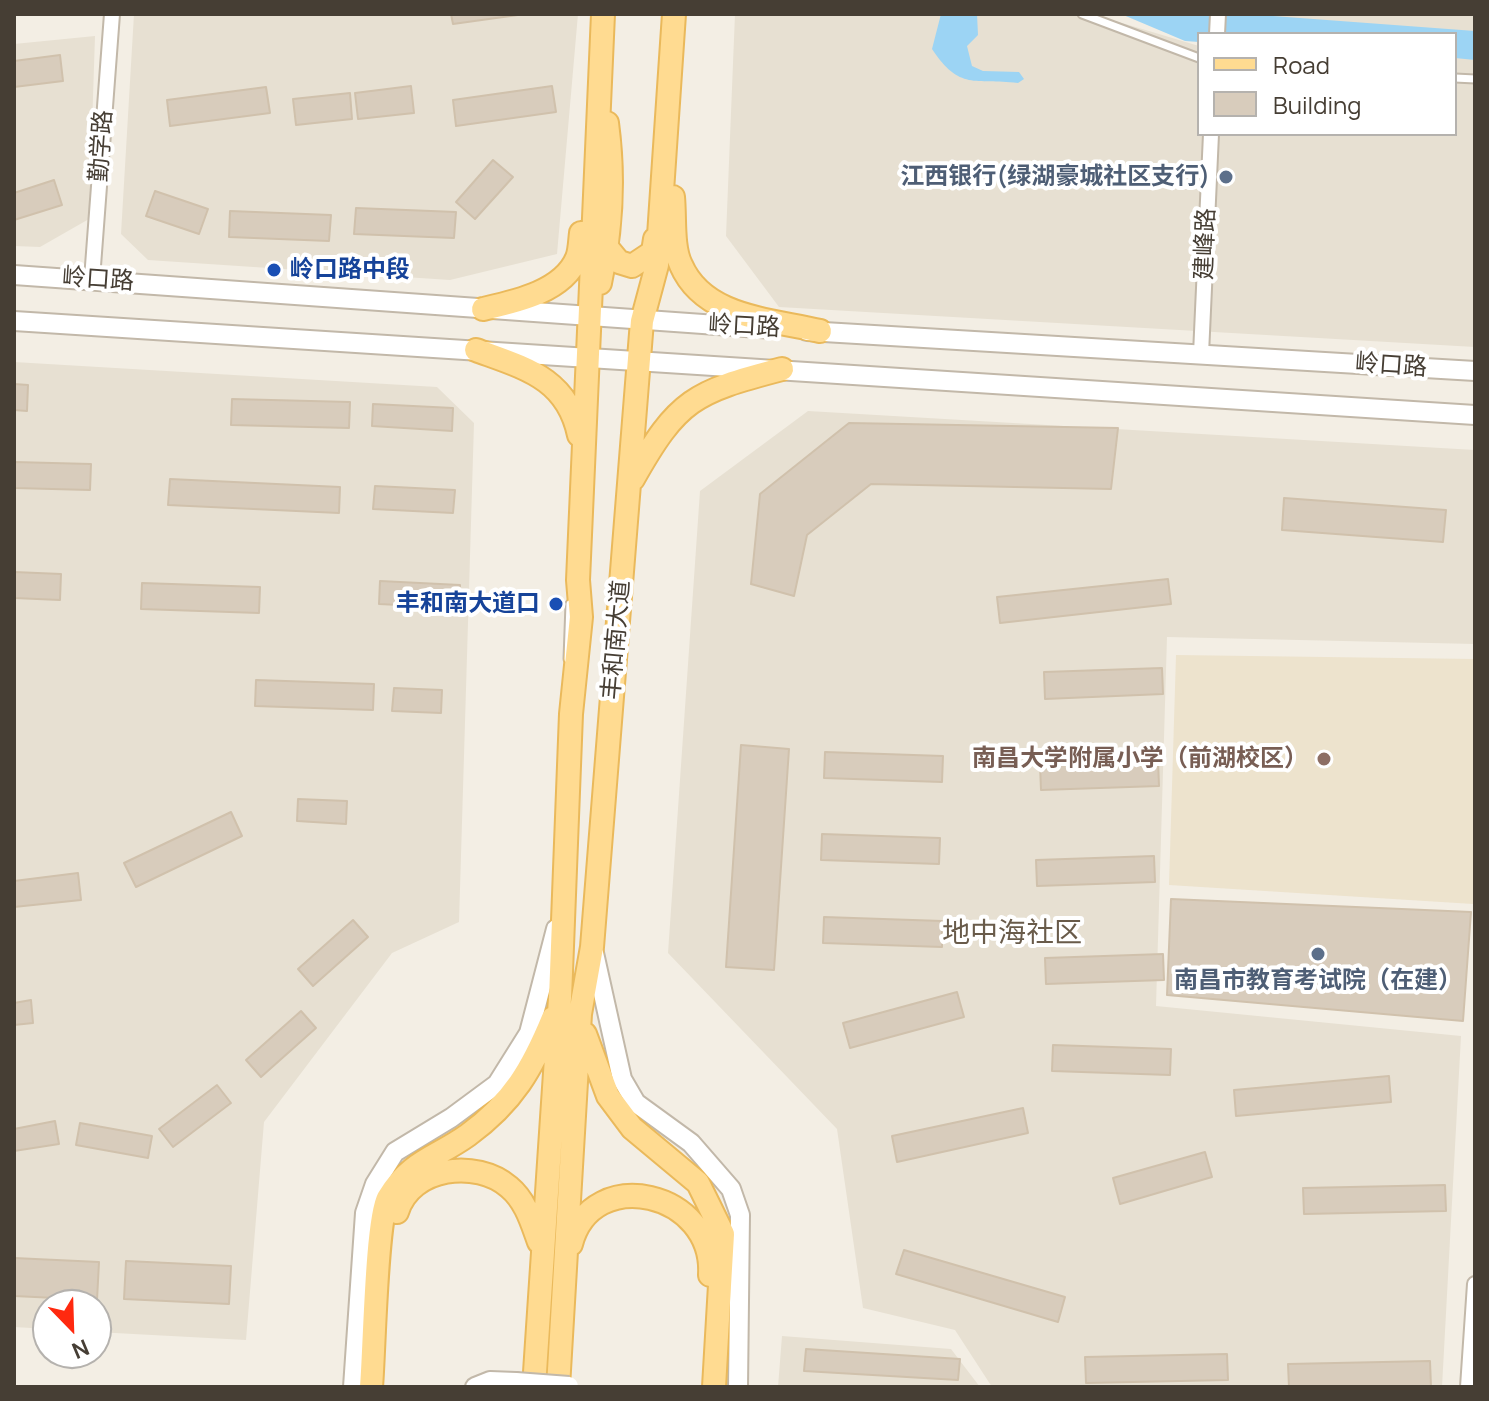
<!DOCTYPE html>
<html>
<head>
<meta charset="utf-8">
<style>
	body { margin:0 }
	#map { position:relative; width:1489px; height:1401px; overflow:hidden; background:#f3eee4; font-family:Manrope,sans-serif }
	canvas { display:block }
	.frame { position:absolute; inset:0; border:16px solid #463e34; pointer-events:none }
	.legend { position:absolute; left:1197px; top:32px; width:260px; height:104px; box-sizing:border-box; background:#fff; border:2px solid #b5b2ae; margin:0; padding:10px 14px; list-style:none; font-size:24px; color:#463e34 }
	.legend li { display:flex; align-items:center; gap:16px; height:40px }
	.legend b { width:40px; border:2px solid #b5b2ae }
	.north { position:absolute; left:32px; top:1289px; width:80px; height:80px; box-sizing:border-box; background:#fff; border:2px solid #b5b2ae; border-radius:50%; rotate:157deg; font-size:22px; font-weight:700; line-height:32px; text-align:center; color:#463e34 }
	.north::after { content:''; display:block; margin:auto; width:28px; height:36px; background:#ff290f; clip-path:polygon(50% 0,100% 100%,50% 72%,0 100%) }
</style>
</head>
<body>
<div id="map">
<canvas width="1489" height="1401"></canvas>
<div class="frame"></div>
<ul class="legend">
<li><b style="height:10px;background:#ffdb91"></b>Road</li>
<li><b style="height:22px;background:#d8ccbc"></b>Building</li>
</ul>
<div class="north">N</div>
</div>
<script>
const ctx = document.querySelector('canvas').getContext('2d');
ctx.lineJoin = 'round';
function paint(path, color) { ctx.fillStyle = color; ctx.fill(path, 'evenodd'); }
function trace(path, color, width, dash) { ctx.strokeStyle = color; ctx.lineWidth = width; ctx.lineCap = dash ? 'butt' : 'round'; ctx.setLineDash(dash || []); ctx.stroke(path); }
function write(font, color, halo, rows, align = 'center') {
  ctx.font = font + ' Manrope,"Noto Sans SC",sans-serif'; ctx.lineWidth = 8; ctx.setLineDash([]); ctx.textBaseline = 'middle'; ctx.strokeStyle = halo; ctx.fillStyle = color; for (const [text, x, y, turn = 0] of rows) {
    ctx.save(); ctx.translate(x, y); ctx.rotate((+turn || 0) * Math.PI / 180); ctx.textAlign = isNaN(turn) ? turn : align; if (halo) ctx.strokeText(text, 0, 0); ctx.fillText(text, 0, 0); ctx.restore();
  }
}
paint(new Path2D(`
	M134,14H578L557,254L450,280L148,260L121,234Z
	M735,14H1092L1199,46V134H1455V34L1234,14H1475V347L779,307L726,236Z
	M95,36L89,219L40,247L14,246V44Z
	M14,362L437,387L474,423L459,922L392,953L264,1122L246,1340L96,1332V1305H48V1329L14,1327Z
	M808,411L1475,450V644L1167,637L1156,1006L1461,1036L1442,1387H992L955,1330L863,1308L837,1129L668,953L700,491Z
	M782,1336L951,1349L980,1387H778Z`), '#e7e0d2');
paint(new Path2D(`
	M1176,655L1475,659L1473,904L1169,885Z`), '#ede3cd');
paint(new Path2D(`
	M941,14H977L978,35L967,46L972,66L983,71L1019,72L1024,79L1018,83C974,78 960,91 932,49Z
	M1121,14H1246L1475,31V60L1455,58V34H1199V42L1185,41Z`), '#9cd4f4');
const building = new Path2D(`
	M451,14H525L453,24Z
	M60,55L63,81L14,87V61Z
	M411,86L414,113L358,119L355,93Z
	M552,86L556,112L456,126L453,100Z
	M266,87L270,113L170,126L167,100Z
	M350,93L352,119L296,125L293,99Z
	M493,160L513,177L475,219L456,202Z
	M54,180L62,205L14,220V193Z
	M155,191L208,209L199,234L146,216Z
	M356,208L456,212L454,238L354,234Z
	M230,211L331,215L329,241L229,237Z
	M14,384L28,385L27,411L14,410Z
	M232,399L350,402L349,428L231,425Z
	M373,404L453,408L452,431L372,426Z
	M849,423L1118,428L1111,489L871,484L807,535L794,596L751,584L760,494Z
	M14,462L91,464L90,490L14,488Z
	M170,479L340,487L339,513L168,505Z
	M375,486L455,490L453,513L373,509Z
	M1284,498L1446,510L1443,542L1282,530Z
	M14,572L61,574L60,600L14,598Z
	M1168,579L1171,604L1000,623L997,597Z
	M380,581L460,585L459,608L379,604Z
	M142,583L260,587L259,613L141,609Z
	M1162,668L1163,694L1045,699L1044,672Z
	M256,680L374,684L373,710L255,706Z
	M394,688L442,690L441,713L392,711Z
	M741,745L789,749L774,970L726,967Z
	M825,752L943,756L942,782L824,778Z
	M1158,760L1159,786L1041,790L1040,764Z
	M298,799L347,801L346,824L297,821Z
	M231,812L242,836L136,887L124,863Z
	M822,834L940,838L939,864L821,860Z
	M1154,856L1155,882L1037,886L1036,860Z
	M78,873L81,900L14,907V881Z
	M1171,899L1471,912L1463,1021L1167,995Z
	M824,917L942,921V947L823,943Z
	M353,920L368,937L313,986L298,969Z
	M1163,954L1164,980L1046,984L1045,958Z
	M957,992L964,1017L850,1048L843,1023Z
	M31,1000L33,1023L14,1025V1003Z
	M301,1011L316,1028L261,1077L246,1060Z
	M1053,1045L1171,1049L1170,1075L1052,1071Z
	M1389,1076L1391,1102L1236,1116L1234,1090Z
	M217,1085L231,1103L173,1147L159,1129Z
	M1023,1108L1028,1133L897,1162L892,1136Z
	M55,1121L59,1144L14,1151V1129Z
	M80,1123L152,1136L148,1158L76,1145Z
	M1205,1152L1212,1177L1120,1204L1113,1178Z
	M1445,1185L1446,1211L1304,1214L1303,1188Z
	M904,1250L1065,1297L1058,1322L896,1274Z
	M14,1258L99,1262L97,1300L14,1296Z
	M126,1261L231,1266L229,1304L124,1299Z
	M806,1349L960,1359L958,1380L804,1371Z
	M1227,1354L1228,1380L1086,1383L1085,1357Z
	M1430,1361L1431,1387H1289L1288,1364Z`);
paint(building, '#d8ccbc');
trace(building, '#d0c1ac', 2);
const service = new Path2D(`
	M1082,14L1199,58
	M1455,78L1475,79
	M568,659L570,604`);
const minor = new Path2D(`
	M1217,34L1218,14
	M92,279L112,14
	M1201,354L1211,134
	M1468,1387L1475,1284`);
const tertiary = new Path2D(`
	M14,275L773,329
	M14,321L1475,415
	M807,331L1475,371
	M594,953L622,1079L636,1103L691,1143L731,1189L740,1215L738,1387
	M353,1387L365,1213L375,1184L395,1152L451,1118L497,1084L529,1033L556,929
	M475,1387L490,1381L516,1382`);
const primary = new Path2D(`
	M673,197C675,217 672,247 681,265C704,318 770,319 820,331
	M600,239L619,262L632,266L653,252L655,239
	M600,283C611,232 614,175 607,123
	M483,309C514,302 563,292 577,258C580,251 580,240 581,233
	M476,350C525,368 567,378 579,435
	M633,479C678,399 694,392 782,369
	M585,1034L608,1096L632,1128L698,1183L723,1234L714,1387
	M397,1212C411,1166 477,1159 509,1187C526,1201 532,1223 539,1242
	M571,1244C592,1163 715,1192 710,1275
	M371,1387C374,1353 376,1220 388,1198C410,1161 436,1158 468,1135C513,1102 532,1069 553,1018
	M534,1387L560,998L571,714L581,617L578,580L603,14
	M558,1387L580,1014L592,947L642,321L657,265L674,14`);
trace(service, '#c2b8a9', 11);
trace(minor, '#c2b8a9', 18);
trace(tertiary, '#c2b8a9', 22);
trace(primary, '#eab95b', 26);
trace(service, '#fff', 7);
trace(minor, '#fff', 14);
trace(tertiary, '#fff', 18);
trace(primary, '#ffdb91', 22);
const tertiaryBridge = new Path2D(`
	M516,1382L569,1386`);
trace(tertiaryBridge, '#c2b8a9', 22, []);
trace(tertiaryBridge, '#fff', 18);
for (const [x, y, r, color] of [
	[1226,177,8,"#5c6f8a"],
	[274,270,8,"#1a4fb4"],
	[556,604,8,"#1a4fb4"],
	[1324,759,8,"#8d6e63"],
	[1318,954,8,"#5c6f8a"]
]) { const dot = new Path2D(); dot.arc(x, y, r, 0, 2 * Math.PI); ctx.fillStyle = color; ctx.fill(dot); trace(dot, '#fff', 3); }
write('24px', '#463e34', '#fff', [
	["勤学路",102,146,-86],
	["建峰路",1206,244,-88],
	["岭口路",98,280,4],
	["岭口路",744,327,3],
	["岭口路",1391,366,4],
	["丰和南大道",617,640,-85]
]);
write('bold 24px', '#4e5e75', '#fff', [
	["江西银行(绿湖豪城社区支行)",1210,177],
	["南昌市教育考试院（在建）",1318,981,"center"]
], 'right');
write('bold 24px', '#164399', '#fff', [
	["岭口路中段",290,270],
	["丰和南大道口",540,604,"right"]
], 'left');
write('bold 24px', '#785e54', '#fff', [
	["南昌大学附属小学（前湖校区）",1308,759]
], 'right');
write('28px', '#695b4a', '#fff', [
	["地中海社区",1012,934]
]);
</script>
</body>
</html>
